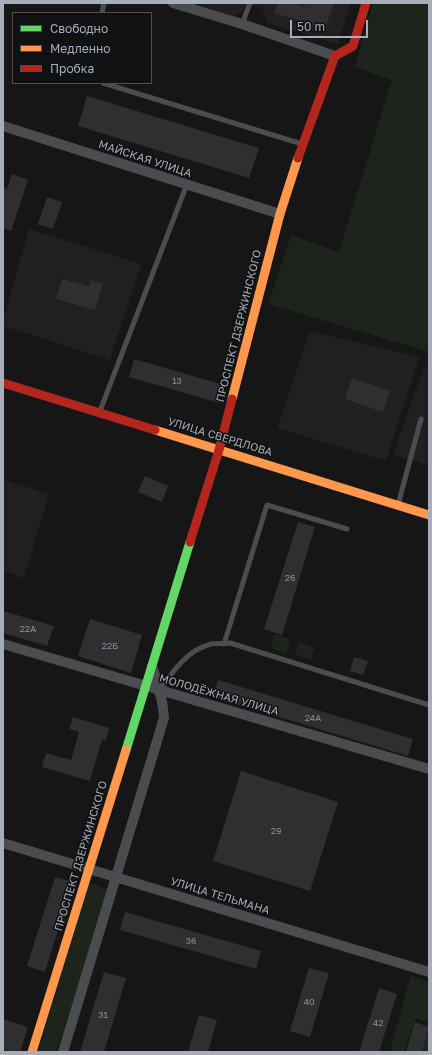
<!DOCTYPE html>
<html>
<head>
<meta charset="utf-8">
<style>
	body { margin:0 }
	#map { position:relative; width:432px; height:1055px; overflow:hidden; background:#161617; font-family:"Golos Text",sans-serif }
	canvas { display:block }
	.frame { position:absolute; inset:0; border:4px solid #a7aeb9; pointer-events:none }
	.legend { position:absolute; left:12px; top:12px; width:140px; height:72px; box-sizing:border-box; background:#101113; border:1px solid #4c5055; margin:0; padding:5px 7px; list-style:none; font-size:12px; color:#a7aeb9 }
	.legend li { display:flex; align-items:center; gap:8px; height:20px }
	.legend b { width:20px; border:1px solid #4c5055 }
	.scale { position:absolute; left:290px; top:20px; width:78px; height:18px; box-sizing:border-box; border:2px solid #a7aeb9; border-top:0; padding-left:5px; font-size:12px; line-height:14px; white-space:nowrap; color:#a7aeb9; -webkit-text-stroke:3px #101113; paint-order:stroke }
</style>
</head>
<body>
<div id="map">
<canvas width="432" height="1055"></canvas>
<div class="frame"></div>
<ul class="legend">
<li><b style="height:5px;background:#63d668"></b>Свободно</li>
<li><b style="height:5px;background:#ff974d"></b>Медленно</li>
<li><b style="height:5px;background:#b3261e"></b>Пробка</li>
</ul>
<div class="scale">50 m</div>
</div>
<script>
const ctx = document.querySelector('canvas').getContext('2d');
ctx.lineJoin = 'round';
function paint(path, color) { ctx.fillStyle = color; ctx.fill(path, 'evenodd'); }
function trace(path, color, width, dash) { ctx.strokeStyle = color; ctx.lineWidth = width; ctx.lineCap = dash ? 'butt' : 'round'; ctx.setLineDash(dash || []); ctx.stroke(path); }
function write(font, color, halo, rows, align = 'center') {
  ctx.font = font + ' "Golos Text",sans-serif'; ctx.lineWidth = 3; ctx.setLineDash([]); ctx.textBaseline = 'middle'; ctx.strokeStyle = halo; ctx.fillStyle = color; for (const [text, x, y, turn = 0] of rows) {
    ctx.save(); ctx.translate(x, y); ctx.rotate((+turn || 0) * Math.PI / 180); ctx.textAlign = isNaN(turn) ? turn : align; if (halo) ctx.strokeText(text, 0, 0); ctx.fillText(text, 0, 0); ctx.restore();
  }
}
paint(new Path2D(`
	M195,3H351L338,44L268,23L262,8L247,4L242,12L233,16Z
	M29,229L141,264L110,360L3,326V320Z
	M310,331L419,357L386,461L277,428Z
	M424,367L429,368V466L393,454Z
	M3,479L49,494L24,578L3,571Z`), '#202023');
paint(new Path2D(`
	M373,3H429V352L268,304L291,235L339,252L392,80L355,67Z
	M275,634L290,639L286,653L271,648Z
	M299,642L315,647L311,660L295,655Z
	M89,883L111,890L56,1052H38Z
	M411,975L429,982V1023L416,1018L404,1052L390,1050Z
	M429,1027V1052H420Z`), '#1c241c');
paint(new Path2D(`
	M278,3H293L304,7L306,3H334L325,29L274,13Z
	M87,96L259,148L249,178L78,126Z
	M12,174L28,180L11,231L3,228V188L7,189Z
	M47,197L62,202L53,229L38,224Z
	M62,279L89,286L91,280L103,283L95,310L56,299Z
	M134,359L224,385L219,403L129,377Z
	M352,378L390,391L383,412L345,399Z
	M145,476L168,486L162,502L138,492Z
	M298,522L315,527L282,635L264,629Z
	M3,611L54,626L47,646L3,633Z
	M90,619L142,635L131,673L78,656Z
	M354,657L368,661L363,675L350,671Z
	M218,680L413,739L408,756L213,697Z
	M73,717L109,728L106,740L102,739L90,781L42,767L46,753L71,760L79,732L69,729Z
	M241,771L338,802L310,891L213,861Z
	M55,877L73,882L45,972L27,966Z
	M125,912L261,951L256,969L120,930Z
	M309,968L329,973L310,1037L290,1031Z
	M104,972L126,978L104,1052H80Z
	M379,988L397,994L379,1052H359Z
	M199,1015L217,1020L208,1052H188Z
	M3,1019L28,1027L20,1052H11L3,1049Z
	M415,1022L429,1027L422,1052H406Z`), '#2f2f31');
trace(new Path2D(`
	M102,13L104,3
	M242,24L250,3
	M103,83L302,144
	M100,411L187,184
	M398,505L421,419
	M224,644L267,505L347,529
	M160,690C173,671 187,650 211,644C216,643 224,644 230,643L429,705`), '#4a4c50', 5);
trace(new Path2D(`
	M173,3L242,24L335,56
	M3,126L280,214
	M3,644L429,769
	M3,843L429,972
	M63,1052L164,718C163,700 158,684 152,666`), '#4a4c50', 10);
trace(new Path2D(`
	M126,750L190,542`), '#63d668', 9);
trace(new Path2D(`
	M232,399L280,214L298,158
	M155,430L429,515
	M32,1052L126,750`), '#ff974d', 9);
trace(new Path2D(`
	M298,158L335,56L353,46L366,3
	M3,383L155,430
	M190,542L219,450L232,399`), '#b3261e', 9);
write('9px', '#898e97', null, [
	["13",177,381],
	["26",290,578],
	["22А",28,629],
	["22Б",110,646],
	["24А",313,718],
	["29",276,831],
	["36",191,941],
	["40",309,1002],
	["31",103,1015],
	["42",378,1023]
]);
write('11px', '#a7aeb9', '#101113', [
	["МАЙСКАЯ УЛИЦА",145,159,18],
	["ПРОСПЕКТ ДЗЕРЖИНСКОГО",239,326,-76],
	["УЛИЦА СВЕРДЛОВА",220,437,17],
	["МОЛОДЁЖНАЯ УЛИЦА",219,695,16],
	["ПРОСПЕКТ ДЗЕРЖИНСКОГО",81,856,-73],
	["УЛИЦА ТЕЛЬМАНА",220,896,17]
]);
</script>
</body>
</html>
